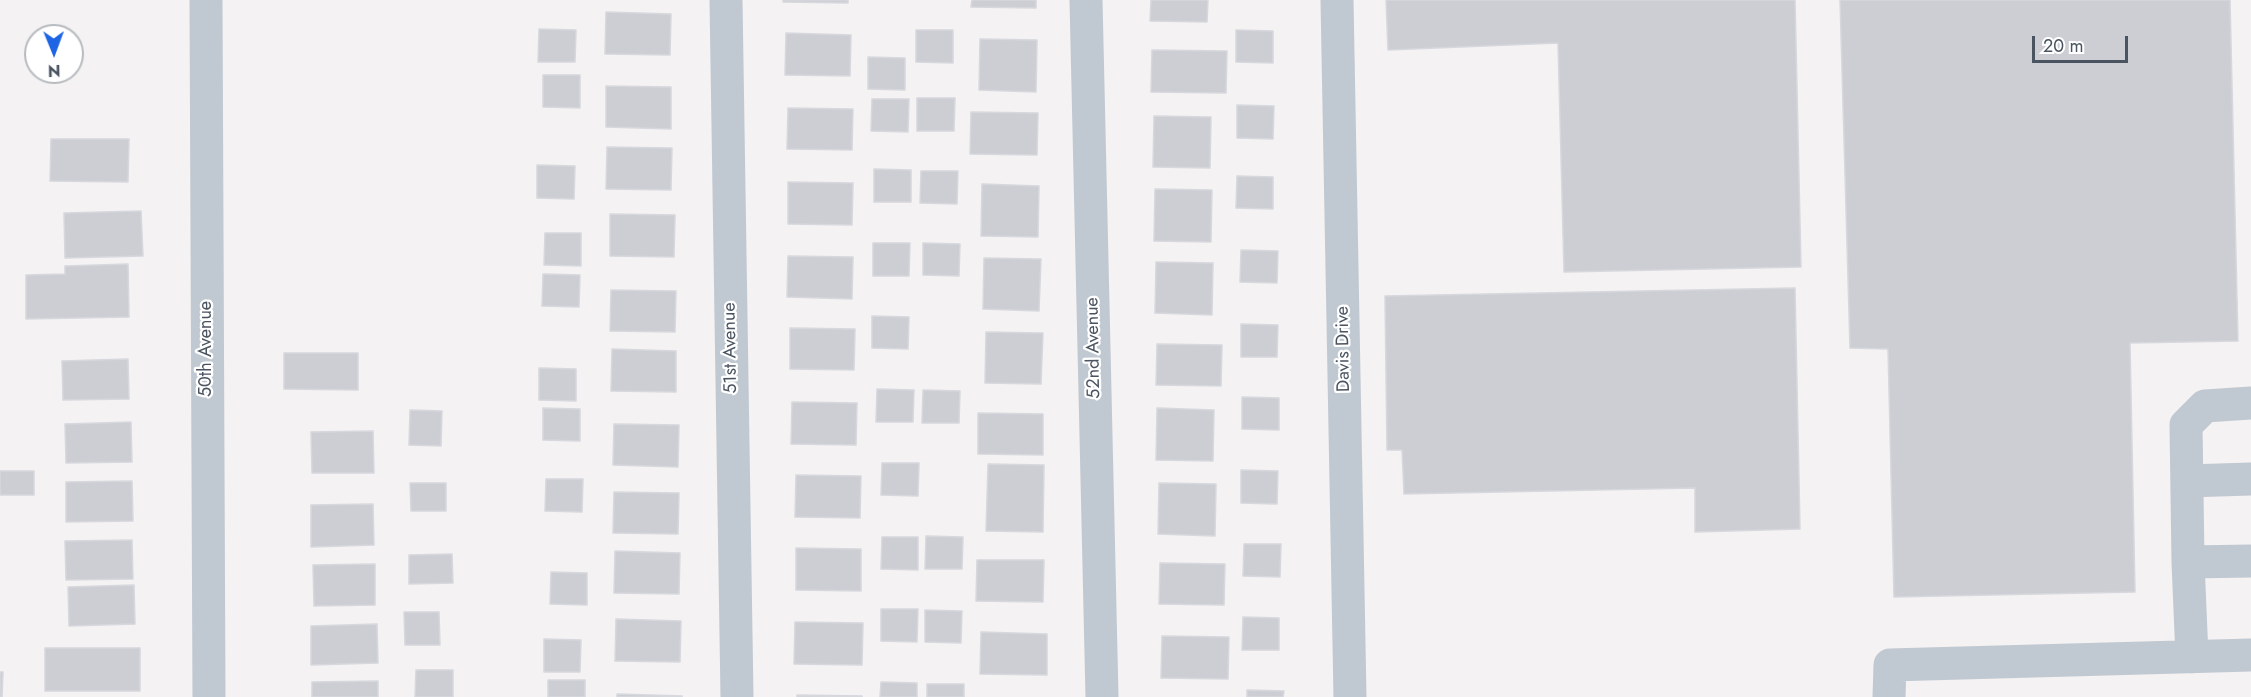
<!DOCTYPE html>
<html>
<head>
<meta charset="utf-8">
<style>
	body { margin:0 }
	#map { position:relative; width:2251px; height:697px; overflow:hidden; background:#f4f2f2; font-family:Jost,sans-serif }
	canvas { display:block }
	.north { position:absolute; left:24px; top:24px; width:60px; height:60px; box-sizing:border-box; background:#fff; border:2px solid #b7bbbf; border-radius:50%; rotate:179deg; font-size:16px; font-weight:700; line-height:24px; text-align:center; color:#4a5460 }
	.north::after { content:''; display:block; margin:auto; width:21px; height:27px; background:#1d65e4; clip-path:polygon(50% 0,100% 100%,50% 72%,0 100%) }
	.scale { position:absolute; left:2032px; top:36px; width:96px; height:27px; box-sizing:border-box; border:3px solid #4a5460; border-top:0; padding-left:8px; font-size:18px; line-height:21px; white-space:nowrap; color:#4a5460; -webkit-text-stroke:4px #fff; paint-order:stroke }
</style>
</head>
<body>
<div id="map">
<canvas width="2251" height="697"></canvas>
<div class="north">N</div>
<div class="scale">20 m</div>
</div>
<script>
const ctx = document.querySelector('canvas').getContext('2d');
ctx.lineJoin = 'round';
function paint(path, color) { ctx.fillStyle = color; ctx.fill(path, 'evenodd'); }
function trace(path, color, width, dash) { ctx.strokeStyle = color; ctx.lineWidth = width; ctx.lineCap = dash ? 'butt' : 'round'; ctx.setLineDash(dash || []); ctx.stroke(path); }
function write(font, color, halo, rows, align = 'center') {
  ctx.font = font + ' Jost,sans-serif'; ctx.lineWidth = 4.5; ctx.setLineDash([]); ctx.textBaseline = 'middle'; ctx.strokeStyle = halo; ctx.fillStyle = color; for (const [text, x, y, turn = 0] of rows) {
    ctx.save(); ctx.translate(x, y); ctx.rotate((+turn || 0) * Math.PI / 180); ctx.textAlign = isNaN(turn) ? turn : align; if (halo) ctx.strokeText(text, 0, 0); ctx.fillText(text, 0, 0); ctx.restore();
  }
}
const building = new Path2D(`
	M783,0H848V3L783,2Z
	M972,0H1036V8L971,7Z
	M1151,0H1208L1207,22L1150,21Z
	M1386,0H1795L1801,267L1564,272L1558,43L1388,50Z
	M1840,0H2230L2238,341L2130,343L2135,592L1894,597L1888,349L1850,348Z
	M606,12L671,14L670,55L605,54Z
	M539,29L576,30L575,62H538Z
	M916,30H953V63L916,62Z
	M1236,30L1273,31V63L1236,62Z
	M786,33L851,35L850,76L785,75Z
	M980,39L1037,40L1036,92L979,90Z
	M1152,50L1227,51L1226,93L1151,92Z
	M868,57L905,58V90L868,89Z
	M543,75H580V108L543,107Z
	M606,86L671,87V129L606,127Z
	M917,98H955L954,131H917Z
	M872,99H909L908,132L871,131Z
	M1237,105L1274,106L1273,139L1237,138Z
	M788,108L853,109L852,150L787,149Z
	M971,112L1038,113L1037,155L970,154Z
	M1154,116L1211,117L1210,168L1153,167Z
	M51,139H129L128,182L50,181Z
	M607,147L672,148L671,190L606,189Z
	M537,165L575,166L574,199L537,198Z
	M874,169L911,170V202H874Z
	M921,171H958L957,204L920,203Z
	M1237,176L1273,177V209L1236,208Z
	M788,182L853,183L852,225L788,224Z
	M982,184L1039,186L1038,237L981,236Z
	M1155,189L1212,190L1211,242L1154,241Z
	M141,211L143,256L65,258L64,213Z
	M610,214L675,215L674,257L610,256Z
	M545,233H581V266L544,265Z
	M873,243H910L909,276H873Z
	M923,243L960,244L959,276L923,275Z
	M1241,250L1278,251L1277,283L1240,282Z
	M788,256L853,257L852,299L787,297Z
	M984,258L1041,259L1039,311L983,309Z
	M1156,262L1213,263L1212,315L1155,313Z
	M128,264L129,317L26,319V275L65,274V266Z
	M543,274L580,275L579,307L542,306Z
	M1795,288L1800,529L1695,532V488L1404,494L1402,450H1387L1385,296Z
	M611,290L676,291L675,332L610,331Z
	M872,316L909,317L908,349L872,348Z
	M1241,324L1278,325L1277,357H1241Z
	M790,328L855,329L854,370L790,369Z
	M986,332L1043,333L1041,384L985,383Z
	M1157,344L1222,345L1221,386L1156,385Z
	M612,349L676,351V392L611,391Z
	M284,353H358V390L284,389Z
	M128,359L129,399L63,400L62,361Z
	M539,368L576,369V401L539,400Z
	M877,389L914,390L913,422H876Z
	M923,390L960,391L959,423H922Z
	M1242,397L1279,398V430L1242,429Z
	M792,402L857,403L856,445L791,444Z
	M543,408L580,409V441L543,440Z
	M1157,408L1214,410L1213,461L1156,460Z
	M410,410L442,411L441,446L409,445Z
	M978,413L1043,414V455L978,454Z
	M131,422L132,462L66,463L65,424Z
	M614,424L679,425L678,467L613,465Z
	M373,431L374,473H312L311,432Z
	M882,463H919L918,496L881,495Z
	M988,464L1044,465L1043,532L986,531Z
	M1241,470L1278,471L1277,504L1241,503Z
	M0,471H34V495H0Z
	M796,475L861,476L860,518L795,517Z
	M546,479H583L582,512L545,511Z
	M132,481L133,521L66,522V482Z
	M410,483H446V511H411Z
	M1159,483L1216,484L1215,536L1158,534Z
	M614,492L679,493L678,534L613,533Z
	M373,504L374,545L311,547V505Z
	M926,536L963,537L962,569H925Z
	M882,537H918V570L881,569Z
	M132,540L133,579L66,580L65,541Z
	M1244,544H1281L1280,577L1243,576Z
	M796,548L861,549V591L796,590Z
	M615,551L680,553L679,594L614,593Z
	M452,554L453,583L409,584V555Z
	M977,560H1044L1043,602L976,601Z
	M1160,563L1225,564L1224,605L1159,604Z
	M375,564V605L314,606L313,565Z
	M551,572L587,573V605L550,604Z
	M134,585L135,624L69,626L68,587Z
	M881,609H918L917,642L881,641Z
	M925,610L962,611L961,643L925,642Z
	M404,612H439L440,645H405Z
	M1243,617L1279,618V650H1242Z
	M616,619L681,621L680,662L615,661Z
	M795,622L863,623L862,665L794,664Z
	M377,624L378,663L311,665V626Z
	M981,632L1047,634V675L980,674Z
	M1162,636L1229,637L1228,679L1161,678Z
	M544,639L581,640L580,672H544Z
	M45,648H140V691H45Z
	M416,670H453V697H415Z
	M0,672H3L2,697H0Z
	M548,680H585V697H548Z
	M378,681V697H312V682Z
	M881,682L917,683V697H880Z
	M927,684H964V697H927Z
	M1247,690L1284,691L1283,697H1247Z
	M617,694L682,696V697H617Z
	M797,695L862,696V697H797Z`);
paint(building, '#ccced4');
trace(building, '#d6d8dd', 1.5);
trace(new Path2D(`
	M206,0L209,697
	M726,0L737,697
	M1086,0L1102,697
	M1337,0L1350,697
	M2251,403L2205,406L2186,425L2188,562L2251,561
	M2187,481L2251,479
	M2188,562L2192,657
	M1889,697L1890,665L2251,655`), '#c0c8d1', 33);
write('18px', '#4a5460', '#fff', [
	["51st Avenue",731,348,-91],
	["52nd Avenue",1094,348,-91],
	["50th Avenue",207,349,-90],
	["Davis Drive",1344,349,-91]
]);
</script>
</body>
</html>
